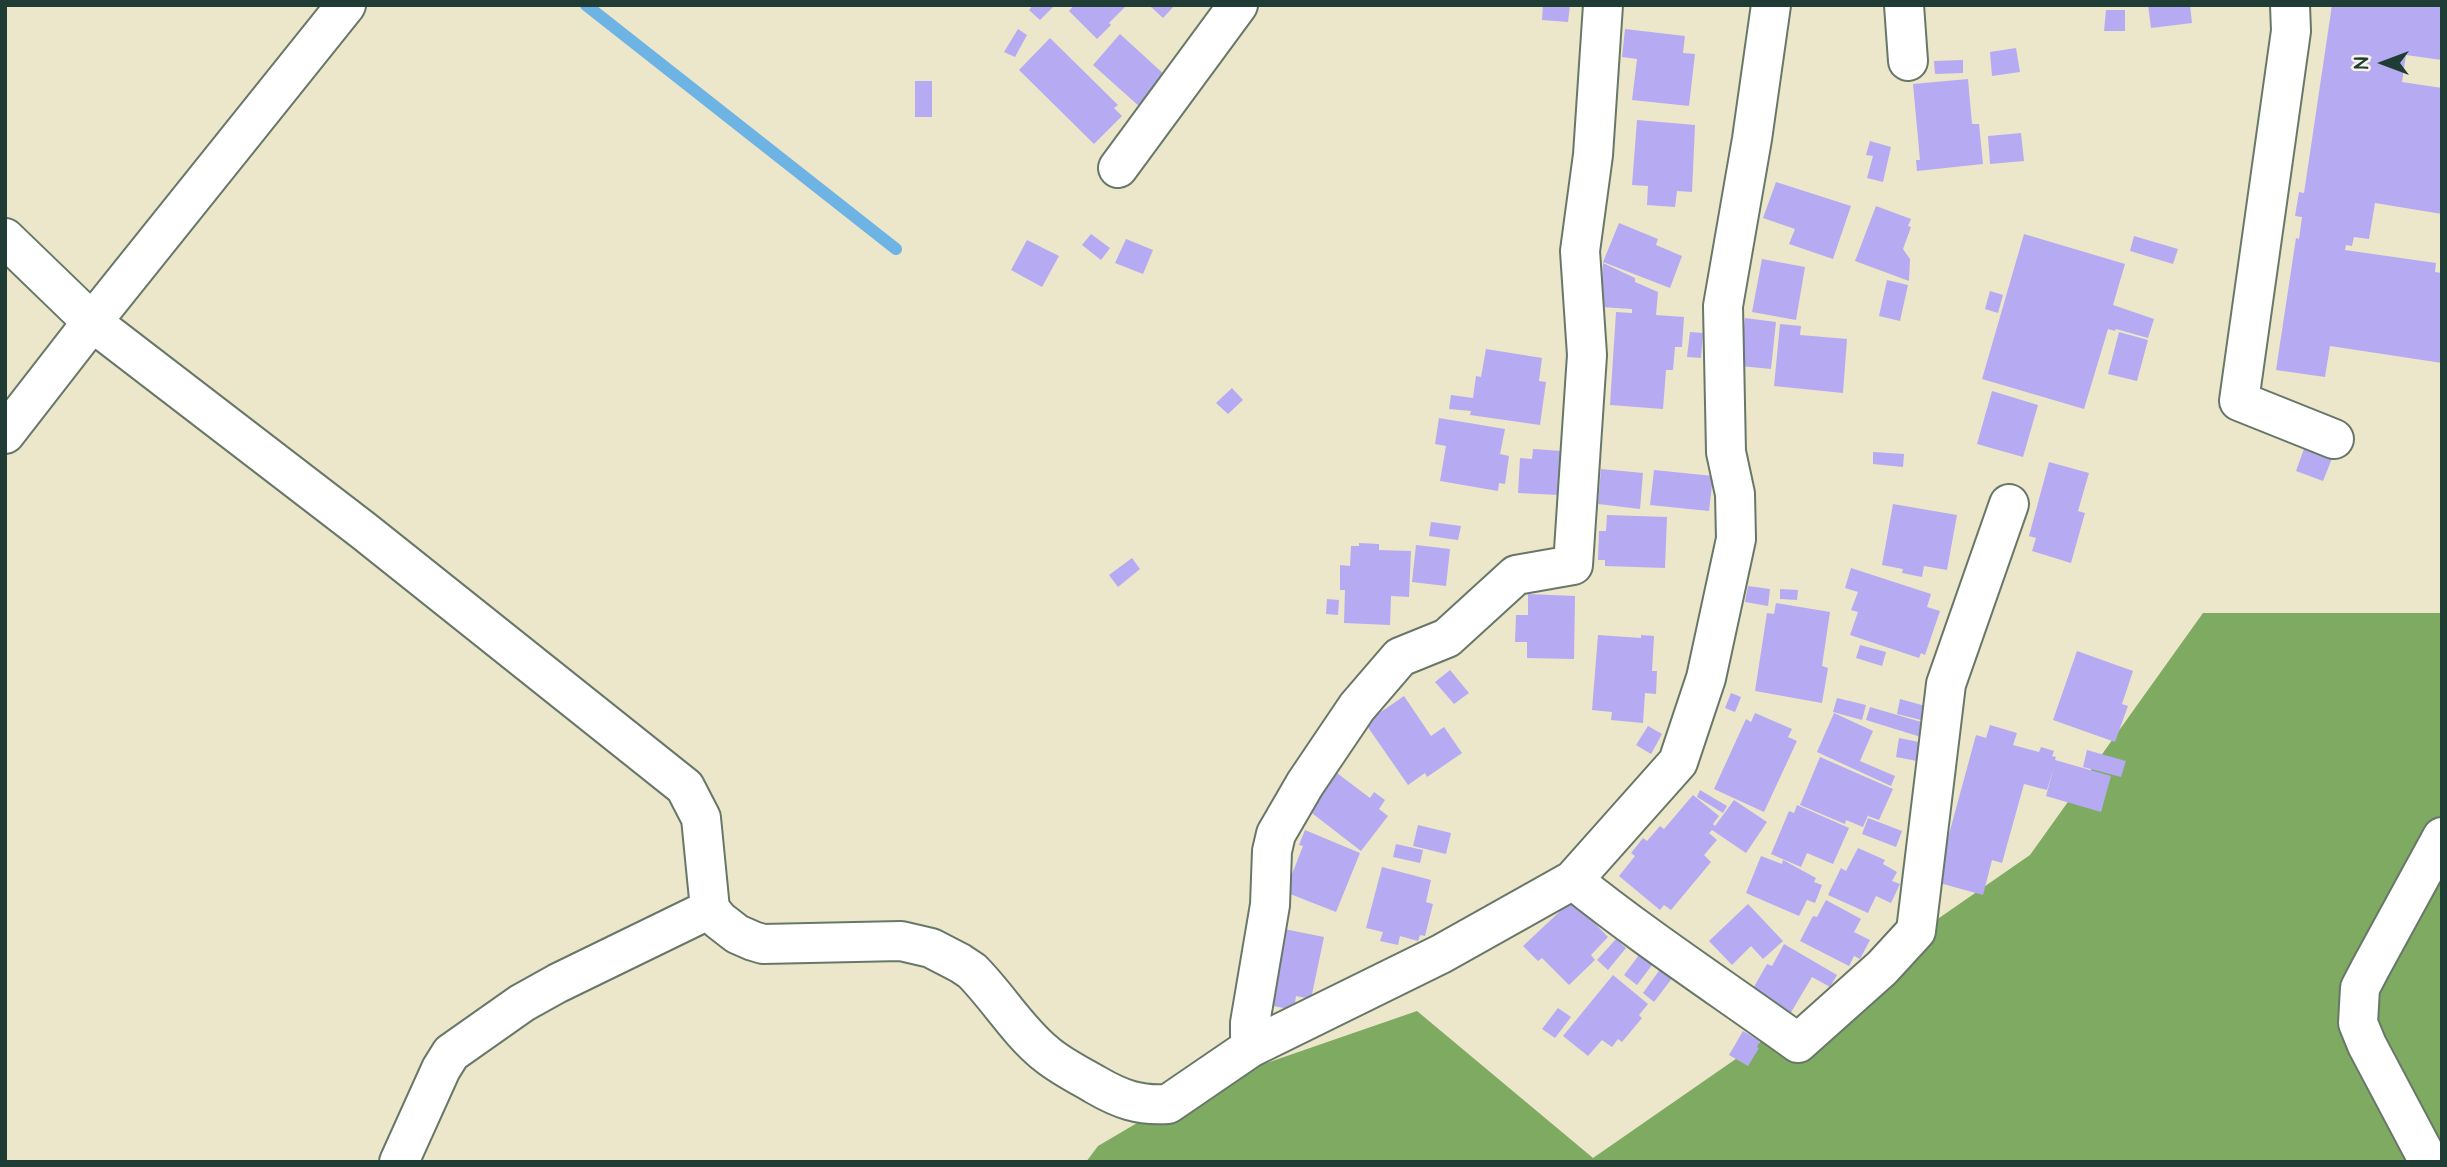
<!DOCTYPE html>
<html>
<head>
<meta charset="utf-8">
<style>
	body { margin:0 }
	#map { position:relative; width:2447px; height:1167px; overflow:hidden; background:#ece6ca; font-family:"Architects Daughter",sans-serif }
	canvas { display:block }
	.frame { position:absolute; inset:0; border:7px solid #1f3d34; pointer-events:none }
	.north { position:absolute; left:2349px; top:28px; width:70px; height:70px; -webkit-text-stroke:5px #f7f3e8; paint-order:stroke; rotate:270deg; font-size:19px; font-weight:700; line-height:28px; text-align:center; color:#1f3d34 }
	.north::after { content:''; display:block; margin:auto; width:24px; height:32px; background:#1f3d34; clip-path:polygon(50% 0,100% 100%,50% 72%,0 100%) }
</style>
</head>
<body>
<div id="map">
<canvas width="2447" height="1167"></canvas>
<div class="frame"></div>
<div class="north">N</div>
</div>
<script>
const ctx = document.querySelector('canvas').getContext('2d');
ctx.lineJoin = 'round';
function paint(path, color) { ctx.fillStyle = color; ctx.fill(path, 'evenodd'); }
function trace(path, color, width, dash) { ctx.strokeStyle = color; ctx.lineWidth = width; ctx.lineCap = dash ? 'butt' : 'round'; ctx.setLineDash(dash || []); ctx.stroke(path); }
paint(new Path2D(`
	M2203,613H2442V1162H1086L1098,1146L1200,1086L1417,1011L1593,1158L2030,855Z`), '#7eaa61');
trace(new Path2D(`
	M586,5L896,249`), '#6db3e4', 12);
paint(new Path2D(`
	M1033,5H1055L1040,20L1029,10Z
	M1074,5H1127L1109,23L1111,25L1097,39L1069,11Z
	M1153,5H1175L1163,18L1151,7Z
	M1543,5H1570L1568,22L1542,20Z
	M2148,5H2190L2192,23L2151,28Z
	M2332,5H2442V60L2406,55L2402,82L2442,88V214L2375,203L2369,239L2354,237L2352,246L2346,245L2345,250L2436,263L2435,272L2442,273V363L2330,346L2325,377L2276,370L2296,238L2299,239L2302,217L2295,216L2299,192L2304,193Z
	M2106,10H2125V31H2104Z
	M1018,29L1027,35L1015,57L1004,52Z
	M1625,29L1685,36L1683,53L1695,54L1689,106L1632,100L1637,59L1622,57Z
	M1120,34L1166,76L1140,107L1093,65Z
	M1050,38L1118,105L1114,108L1122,116L1094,144L1019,70Z
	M2016,48L2020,72L1992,76L1990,52Z
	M1963,60V73L1935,74L1934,61Z
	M1968,79L1972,124H1979L1983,164L1917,171L1916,160H1920L1913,84Z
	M915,81H932V117H915Z
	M1637,120L1695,125L1692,192L1677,191L1675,207L1647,205L1648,186L1632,185Z
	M2021,133L2024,161L1990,164L1988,136Z
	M1870,141L1891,147L1883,182L1867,178L1873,156L1866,155Z
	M1776,182L1851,206L1833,259L1789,244L1795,229L1763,218Z
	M1876,206L1911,219L1908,226L1911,227L1903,249L1910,259L1909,281L1855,261Z
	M1619,223L1658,239L1656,245L1682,256L1670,288L1603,262Z
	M1091,234L1110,248L1101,260L1082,245Z
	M2024,234L2125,264L2113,305L2154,319L2148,338L2116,329L2115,331L2108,329L2084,409L1982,379Z
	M2134,236L2178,249L2173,264L2130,251Z
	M1126,239L1153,250L1143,274L1115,263Z
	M1027,240L1059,256L1042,287L1011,270Z
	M1762,259L1805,267L1796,320L1752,312Z
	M1603,263L1635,278V282L1658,292L1656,315L1684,317L1682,347H1675L1673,370H1666L1663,409L1610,405L1616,312L1632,313V309L1600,307Z
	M1887,280L1908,285L1900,321L1879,316Z
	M1990,291L2003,295L1998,313L1985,309Z
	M1745,318L1776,322L1771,369L1740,366Z
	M1780,324L1801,326L1800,335L1847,339L1843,393L1774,386Z
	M1690,332L1703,333L1701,358L1687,357Z
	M2119,332L2148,340L2137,381L2108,374Z
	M1486,349L1542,358L1539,381L1546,382L1540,425L1470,415L1471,411L1449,409L1451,395L1473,398L1476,376L1481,377Z
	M1232,388L1243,400L1228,414L1216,403Z
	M1992,391L2038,405L2023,457L1977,444Z
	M1439,418L1505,429L1500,454L1509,456L1505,484L1499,483L1498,491L1440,481L1446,446L1435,444Z
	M2305,446L2333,456L2323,481L2296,471Z
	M1533,449L1562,451L1559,495L1518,493L1520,458L1532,459Z
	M1873,452L1904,454L1903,467L1873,464Z
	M2049,462L2089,473L2078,511L2085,513L2071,563L2032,551L2036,538L2029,536Z
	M1601,469L1643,473L1640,509L1598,504Z
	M1654,470L1713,476L1709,511L1650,505Z
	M1893,504L1957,515L1947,570L1924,566L1922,577L1902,573L1903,569L1882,565Z
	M1607,515L1667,517L1665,568L1605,566V560H1598L1599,531H1606Z
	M1431,522L1461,526L1458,540L1429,536Z
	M1359,543L1379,544V550L1411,551L1409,597L1391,596L1390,625L1344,623L1345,590H1340V565L1350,566L1351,546H1359Z
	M1416,545L1450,549L1446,586L1412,582Z
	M1132,558L1140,569L1118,587L1109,575Z
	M1851,568L1931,594L1927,607L1940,611L1925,655L1921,653L1919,658L1850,635L1858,612L1851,610L1858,592L1845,588Z
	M1748,586L1770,589L1768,606L1745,602Z
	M1780,589L1798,590L1797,600L1780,599Z
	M1528,594L1575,596L1574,659L1527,658V642H1515L1516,615H1528Z
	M1327,599L1339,600L1338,615L1326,614Z
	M1776,603L1830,612L1822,666L1828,668L1822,703L1755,691L1767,613L1774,614Z
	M1598,635L1641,638V635L1654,636L1652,671H1657L1656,694L1645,693L1643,723L1611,720L1612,712L1592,710Z
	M1860,645L1886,652L1882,666L1856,658Z
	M2077,651L2133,671L2122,704L2128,706L2115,742L2053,720Z
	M1450,670L1469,693L1454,704L1435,682Z
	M1731,693L1741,697L1735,712L1725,708Z
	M1404,696L1431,736L1444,727L1462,753L1427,777L1425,773L1408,785L1365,723Z
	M1837,698L1866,705L1862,720L1833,712Z
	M1900,699L1929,707L1925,721L1897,714Z
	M1870,707L1928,724L1924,738L1866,720Z
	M1755,713L1792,729L1788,737L1797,741L1764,812L1714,789L1746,719L1751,722Z
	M1834,713L1873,731L1860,761L1895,776L1891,786L1817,752Z
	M1990,725L2017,733L2013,745L2039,752L2041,747L2054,751L2052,756L2056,757L2055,760L2111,776L2101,812L2046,796L2054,767L2047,790L2024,784L2002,863L1992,860L1983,895L1936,882L1976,735L1986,738Z
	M1648,726L1662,734L1651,754L1636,745Z
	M1899,738L1919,742L1917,761L1896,757Z
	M2087,750L2126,761L2121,777L2083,767Z
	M1820,757L1893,789L1879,820L1868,816L1869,813L1863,827L1846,820L1845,824L1800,805Z
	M1333,770L1370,798L1374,792L1385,800L1379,809L1388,816L1361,851L1304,807Z
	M1700,790L1727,806L1723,813L1697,797Z
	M1693,795L1719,816L1713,824L1715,826L1734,800L1767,822L1746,853L1712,830L1709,833L1717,840L1704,855L1711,862L1671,910L1664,905L1660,910L1619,876L1635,856L1631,853L1643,838L1647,841L1660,826L1664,829Z
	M1797,805L1849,828L1833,864L1807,853L1801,867L1771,854L1789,811L1794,813Z
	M1868,818L1902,831L1896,847L1862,834Z
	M1418,825L1451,833L1446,854L1413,846Z
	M1305,830L1360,853L1336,912L1285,892L1303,846L1299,845Z
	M1396,844L1423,850L1420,863L1393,857Z
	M1858,848L1885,860L1883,864L1897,872L1892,881L1900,884L1891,903L1876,896L1868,913L1828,895L1841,868L1846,871Z
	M1761,856L1782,864L1783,860L1816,878L1814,882L1822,885L1815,903L1807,900L1799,916L1746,893Z
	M1382,867L1431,880L1426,902L1433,904L1425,936L1420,935L1418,941L1400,936L1398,945L1380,941L1383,932L1366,928Z
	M1572,900L1608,937L1591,955L1595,960L1569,985L1542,958L1538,961L1523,946Z
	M1826,900L1861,919L1854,932L1870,940L1860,959L1854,956L1849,966L1800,941L1813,916L1817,917Z
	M1748,904L1783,941L1763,959L1751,946L1732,965L1709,941Z
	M1284,929L1324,937L1311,999L1296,996L1294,1010L1273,1006L1275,997H1271Z
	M1616,939L1626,948L1608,970L1597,960Z
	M1784,944L1837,975L1830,987L1812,977L1790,1014L1751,992L1767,964L1772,966Z
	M1639,955L1652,965L1637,985L1624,975Z
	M1661,968L1673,977L1654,1002L1643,993Z
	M1613,975L1648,1004L1639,1015L1642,1018L1622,1042L1618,1039L1612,1047L1602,1040L1588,1056L1563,1036Z
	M1558,1008L1571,1017L1555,1038L1542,1029Z
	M1743,1031L1760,1041L1757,1047L1759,1048L1748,1066L1729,1055Z`), '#b6abf2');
const minor = new Path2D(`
	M1904,5L1908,61
	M2290,5L2291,31L2239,401L2334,439
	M1118,168L1238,5
	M5,238L92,322L364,531L685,787L701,818L710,909L558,983L522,1003L451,1053L441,1069L399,1162
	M5,434L92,322L346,5
	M1573,880C1645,938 1723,989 1798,1043L1882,968L1916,931L1946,684L2009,504
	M710,909L719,920L737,934L753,941L763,944L901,941L931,948L960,963L972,971C998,997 1017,1030 1045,1053C1060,1066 1079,1075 1096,1085C1120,1099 1139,1106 1168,1104L1250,1048L1441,954L1573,880L1678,762L1706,678L1736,539L1735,494L1726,452L1723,306L1752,139L1771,5
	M1250,1048V1023L1270,905L1272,851L1276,834L1305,784L1357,707L1400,657L1447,638L1516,575L1573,565L1587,355L1580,251L1593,155L1603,5
	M2429,1162L2367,1045L2358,1023L2360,988L2371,967L2442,837`);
trace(minor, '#677868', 42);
trace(minor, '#fff', 38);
</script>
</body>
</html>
